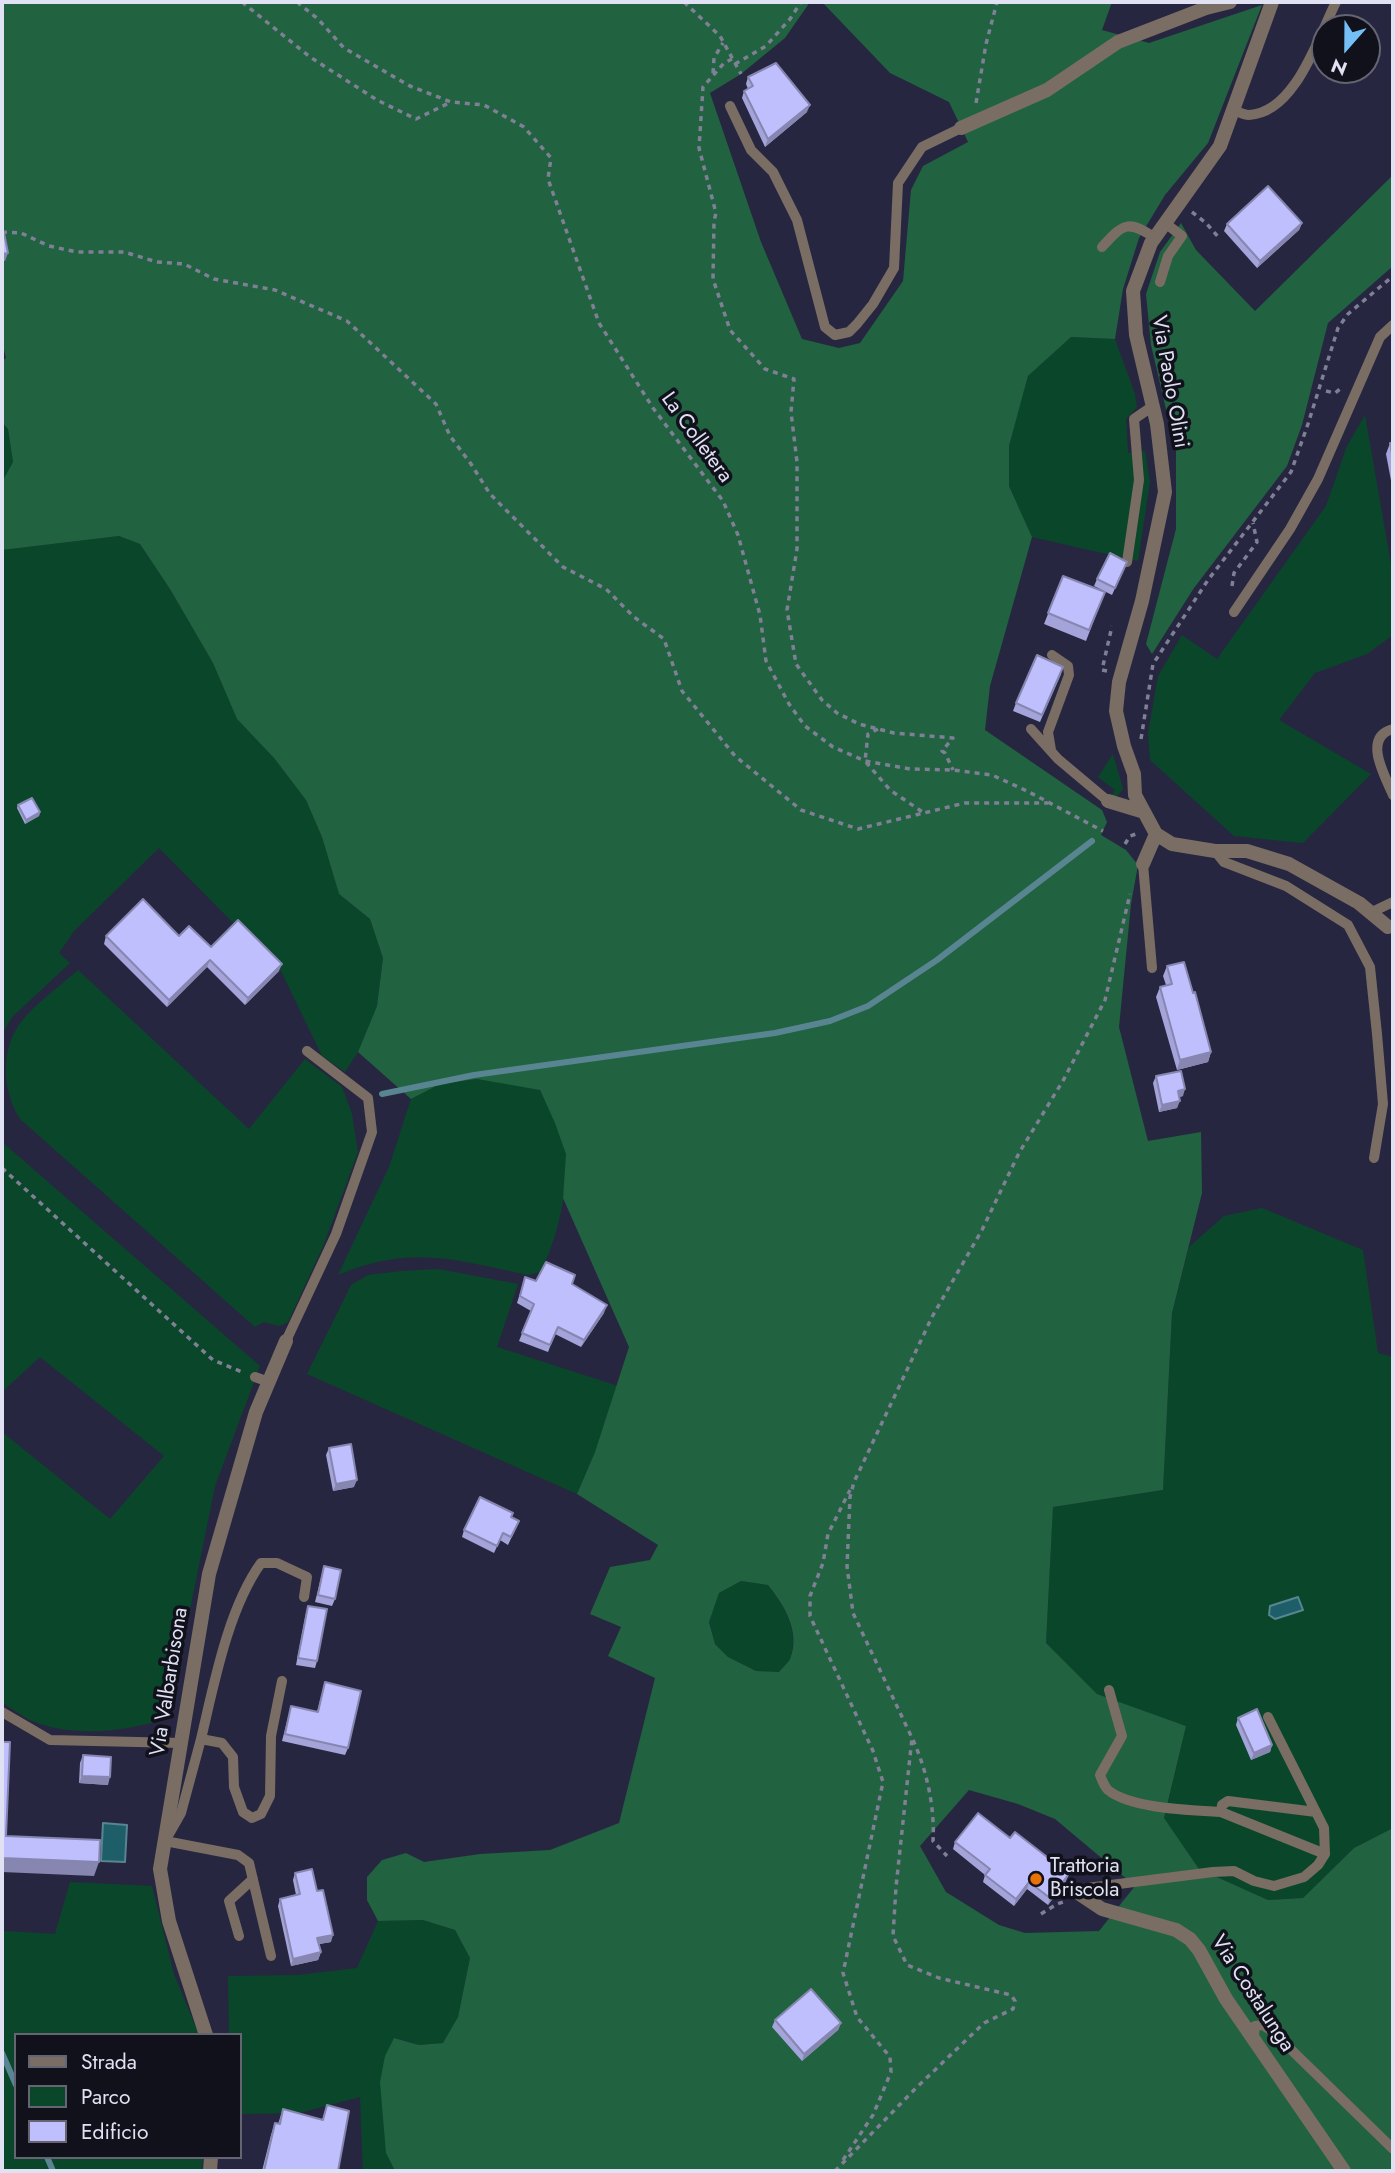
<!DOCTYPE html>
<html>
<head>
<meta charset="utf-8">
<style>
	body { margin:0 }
	#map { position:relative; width:1395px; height:2173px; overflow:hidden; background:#272640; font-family:Jost,sans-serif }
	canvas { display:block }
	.frame { position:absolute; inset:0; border:4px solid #e0e1f2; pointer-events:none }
	.legend { position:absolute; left:14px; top:2033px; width:228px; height:126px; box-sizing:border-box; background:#11111c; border:2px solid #646472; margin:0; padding:9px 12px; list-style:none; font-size:21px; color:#e0e1f2 }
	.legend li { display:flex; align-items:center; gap:14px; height:35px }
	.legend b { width:35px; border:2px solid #646472 }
	.north { position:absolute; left:1311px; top:14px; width:70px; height:70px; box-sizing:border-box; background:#11111c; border:2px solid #646472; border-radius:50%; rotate:201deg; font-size:19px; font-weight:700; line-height:28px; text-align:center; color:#e0e1f2 }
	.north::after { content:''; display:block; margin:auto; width:24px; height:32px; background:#74c0f6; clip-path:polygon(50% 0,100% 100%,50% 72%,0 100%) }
</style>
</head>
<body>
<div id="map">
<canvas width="1395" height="2173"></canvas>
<div class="frame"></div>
<ul class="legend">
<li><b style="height:9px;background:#7a6d64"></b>Strada</li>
<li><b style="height:19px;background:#0a472a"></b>Parco</li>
<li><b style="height:19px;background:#bfbffd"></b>Edificio</li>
</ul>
<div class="north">N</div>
</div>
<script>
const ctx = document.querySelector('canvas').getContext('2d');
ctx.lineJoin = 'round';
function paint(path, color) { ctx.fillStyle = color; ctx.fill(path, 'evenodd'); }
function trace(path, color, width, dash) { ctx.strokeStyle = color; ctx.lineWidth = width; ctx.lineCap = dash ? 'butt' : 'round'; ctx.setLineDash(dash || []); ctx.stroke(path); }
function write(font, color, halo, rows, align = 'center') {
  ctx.font = font + ' Jost,sans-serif'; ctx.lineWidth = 7; ctx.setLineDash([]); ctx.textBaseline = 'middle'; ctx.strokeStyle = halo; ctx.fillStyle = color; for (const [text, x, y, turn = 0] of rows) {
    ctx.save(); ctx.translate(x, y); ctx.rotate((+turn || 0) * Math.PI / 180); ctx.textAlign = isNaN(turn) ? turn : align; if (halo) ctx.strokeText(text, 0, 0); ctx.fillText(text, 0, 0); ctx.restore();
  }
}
paint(new Path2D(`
	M1071,337L1115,339L1135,394L1137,407L1126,419L1128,453L1145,451L1150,482L1138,561L1032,537L1009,486V446L1028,376Z
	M1365,415L1393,576V635L1367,654L1315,673L1279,720L1371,774L1303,843L1234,836L1150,760L1148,733L1158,676L1182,635L1217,659L1326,506L1347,446Z
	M2,422L8,429L13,462L2,482Z
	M119,536L140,544L170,589L213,663L237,719L274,758L306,800L322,837L339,894L370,919L383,958L377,1006L358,1052L345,1072L322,1056L281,971L159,848L74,931L59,953L70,963L12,1017L2,1034V550Z
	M1113,754L1123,789L1115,799L1108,801L1115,790L1098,777Z
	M78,970L249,1129L305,1059L342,1087L352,1114L358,1152L324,1244L288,1322L279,1326L264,1322L255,1327L20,1119C2,1090 0,1050 21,1022C36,1003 59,987 78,970Z
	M478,1079L539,1089C549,1110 563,1133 566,1155C569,1188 556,1244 540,1272L528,1275C456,1260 410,1244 338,1275L389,1167L411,1099L440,1084Z
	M2,1142L260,1366L215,1486L168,1718C128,1732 69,1738 30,1720C20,1715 11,1708 2,1702V1432L110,1519L164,1456L40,1357L2,1392Z
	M1262,1208L1363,1250L1378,1353L1393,1357V1828L1354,1848L1303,1898L1268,1900L1199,1869L1164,1819L1186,1726L1097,1694L1046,1643L1053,1507L1163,1490L1172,1313L1189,1247L1224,1216Z
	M438,1269L518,1284L497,1347L618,1386L595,1452L577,1494L307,1374L351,1285L368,1275L402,1271Z
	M741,1581L768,1585C784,1605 800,1632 790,1659C788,1663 782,1668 779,1672L756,1671L728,1657L715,1644L709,1621L719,1593Z
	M70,1882L152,1886L174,1974L199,2035H16V2157H203L202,2171H2V1931L55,1934Z
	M423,1920L455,1930L470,1958L458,2018L443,2043L419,2045L395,2038L386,2153L395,2171H363L360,2097L299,2113L240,2114V2035H229L228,1976L298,1975L357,1968L378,1921Z`), '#0a472a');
paint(new Path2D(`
	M2,2H810L785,38L741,74L710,93L761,242L802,339L839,348L860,343L903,281L911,190L923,166L968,142L949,102L890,73L822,2H1112L1102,30L1149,43L1262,5L1208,143L1165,195L1139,238L1123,289L1115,339L1071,337L1028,376L1009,446V486L1032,537L990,686L985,730L1102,810L1107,822L1101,835L1126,850L1138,865L1131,904L1119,1027L1148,1141L1201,1132L1202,1193L1172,1313L1163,1490L1053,1507L1046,1643L1097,1694L1186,1726L1164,1818L1199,1869L1268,1900L1303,1898L1354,1848L1393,1828V2171H395L386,2153L380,2082L385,2056L394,2038L419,2045L443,2043L458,2017L470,1958L455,1930L423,1920L378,1921L367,1900V1877L382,1860L406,1853L424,1862L480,1854L550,1850L619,1823L655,1678L608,1656L621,1627L590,1614L610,1567L650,1560L658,1545L577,1494L595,1452L629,1347L563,1198L566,1154L555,1123L540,1090L477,1079L440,1084L411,1099L358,1052L377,1006L383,958L370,919L339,894L322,837L306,800L274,758L237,719L213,663L170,589L140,544L119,536L2,550V482L13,462L8,429L2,422V361L6,358L2,342ZM741,1581L768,1585C784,1605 801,1632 790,1659C788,1663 782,1668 779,1672L756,1671L728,1657L715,1644L709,1622L719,1593ZM969,1790L1018,1804L1055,1819L1135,1886L1099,1931L1025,1933L999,1925L946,1892L920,1846Z
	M1393,175V266L1328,323L1302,425L1287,466L1194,588L1152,654L1146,644L1176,529V452L1151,345L1146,294L1160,252L1181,223L1196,250L1255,311Z`), '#216240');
const water = new Path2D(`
	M1298,1597L1303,1610L1275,1619L1269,1615L1270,1606Z
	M103,1823L127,1825L125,1862L101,1861Z`);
paint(water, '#1e5e68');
trace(water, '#588591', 2);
trace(new Path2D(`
	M382,1094L474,1075L775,1033L830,1021L868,1006L937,960L1092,841
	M2,2053L16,2085
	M47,2157L53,2171`), '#588591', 6);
trace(new Path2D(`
	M242,2L310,57L377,100L416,119L451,102
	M297,2L318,19L344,48L410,86L451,102L484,105L524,127L551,158L548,179L599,323L653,408L723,501L738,535L760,615L766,661L789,704L805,726L833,747L865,761L910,769L953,770L992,775L1027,791L1103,831
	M684,2L720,36L741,74
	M732,59L724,63L703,87L699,148L716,213L714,221L713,279L730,330L765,369L794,379L791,412L797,462V549L787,610L796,664L822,700L837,713L859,724L894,733L953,738L942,751L945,753L953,770
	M735,64L766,46L790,19L801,2
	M713,73L714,58L723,43
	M976,103L986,44L997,2
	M1192,212L1206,223L1220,239
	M2,232L21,233L49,246L77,252H124L157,262L184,264L214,279L275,290L347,321L436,404L450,436L471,464L490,494L563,567L606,589L634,617L664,639L682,691L735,756L801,810L858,829L965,803H1048
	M1326,391L1335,393L1340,389
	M1232,586L1234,573L1257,542L1253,523
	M1107,671L1102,670L1112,626
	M878,729L868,734L865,761L890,790L924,813
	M1141,739L1153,664L1208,580L1291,472L1308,424L1338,328L1348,314L1393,276
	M1125,844L1130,836L1139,833
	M2,1168L213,1360L242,1372
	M913,1740C927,1771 935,1808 933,1841L947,1856
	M1041,1914L1057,1904L1066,1901
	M843,2160L873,2115L891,2072L890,2057L857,2017L843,1973L883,1782L873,1751L810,1616V1596L823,1563L828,1534L850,1490
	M835,2171L915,2089L984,2023L1013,2009L1015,2001L1011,1995L939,1978L907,1965L893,1936L896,1887L912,1738L853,1613L847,1566L850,1497L854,1482L932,1317L982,1230L1019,1153L1064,1079L1105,1000L1130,894`), '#7f7f95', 3.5, [5, 5]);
trace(new Path2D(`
	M730,106L751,150L773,172L797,220L825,327L835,335L849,332L857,324L873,304L894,268L898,183L922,147L961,128
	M1233,110C1238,112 1244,115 1249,115C1295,113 1318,38 1336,2
	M1102,247C1123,224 1128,219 1155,238
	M1160,282L1168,256L1182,236L1165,223
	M1127,562L1139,480L1134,419L1153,406
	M1234,612L1290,529L1318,479L1380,337L1393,325
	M1031,729L1058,759L1108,801
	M1393,729C1362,737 1385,776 1393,795
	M1051,750L1048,732L1069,675L1068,666L1052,655
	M1215,851L1224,862L1286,886L1348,925L1370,967L1377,1034L1383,1104L1374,1158
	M1143,864L1152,968
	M1372,912L1393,902
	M286,1341L336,1234L372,1132L368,1098L307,1051
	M255,1377L269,1382
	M1109,1690L1122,1736L1100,1775C1102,1780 1104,1786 1108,1790C1131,1809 1192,1810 1221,1812
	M2,1712L50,1740L181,1743
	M201,1739C214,1684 228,1609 261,1563H277L307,1577L304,1597
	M1316,1812L1228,1801L1222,1805L1221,1812L1325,1854
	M1081,1895L1084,1889L1087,1888L1213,1872L1234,1871L1254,1881L1274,1886L1304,1877L1318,1865L1325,1854L1324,1828L1268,1717
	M239,1936L229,1901L253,1879
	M271,1956L249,1863L238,1855L165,1841L181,1813L201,1739L222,1743L233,1757L234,1787L243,1812L252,1818L261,1814L270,1796L271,1736L282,1681
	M1254,2037L1255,2026L1263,2025L1272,2031L1393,2149`), '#7a6d64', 10);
trace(new Path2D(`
	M1272,2L1220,146L1151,243L1133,291L1136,335L1157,424L1165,492L1142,601L1119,682L1116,711L1124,746L1134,774L1135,795L1156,834L1172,844L1215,851H1247L1289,864L1359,903L1388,927
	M961,128L1047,90L1118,42L1206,8L1230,2
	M1108,801L1141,811
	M1143,864L1156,834
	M1081,1895L1102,1909L1176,1930L1190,1939L1199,1950L1226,1999L1344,2171
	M206,2035L169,1921L160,1869L209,1574L256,1412L286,1341
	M210,2171L211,2157`), '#7a6d64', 14);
paint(new Path2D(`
	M748,77L807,112L765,147L742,98L744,91L748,89L746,84Z
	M1302,223L1299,230L1257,268L1224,231L1227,224Z
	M1390,443H1393V491L1386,454Z
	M1127,562L1112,595L1094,586L1097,579Z
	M1063,576L1105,592L1086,641L1044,624Z
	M1061,674L1040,722L1013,711L1016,703Z
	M18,805L40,812L39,816L25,824L17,808Z
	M106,936H179L279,971L245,1005L207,967L167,1007L104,944Z
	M1167,966L1193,993L1211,1052L1208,1062L1177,1070L1156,997L1160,987L1166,985L1163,976Z
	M1156,1076L1183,1096L1179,1097L1177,1108L1159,1112L1153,1083Z
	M525,1277L536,1281L572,1284L604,1313L581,1347L555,1334L548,1352L519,1341L531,1311L517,1303Z
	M329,1448L354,1487L333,1491L326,1455Z
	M516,1528L508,1545L500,1540L494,1553L462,1537L464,1530Z
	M324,1566L335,1599L332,1606L315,1602Z
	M308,1606L317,1661L315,1668L296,1665L306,1613Z
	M325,1682L348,1748L345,1755L282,1741L291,1706L317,1712Z
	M1238,1718L1272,1745L1270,1752L1251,1760L1236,1725Z
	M83,1755L108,1785L79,1783L80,1763Z
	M955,1842L1066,1881L1048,1905L1027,1889L1014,1906L983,1882L985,1875L953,1849Z
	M295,1873L317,1891L331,1942L319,1944L321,1952L318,1960L291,1966L278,1906L280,1899L296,1895L293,1880Z
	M775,2020L841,2023L838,2030L802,2061L772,2027Z
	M327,2105L338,2171H262L271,2135L275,2123L278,2124L283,2109L322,2120Z`), '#a4a4da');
paint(new Path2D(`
	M810,105L807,112L765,147L768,139Z
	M1302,223L1299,230L1257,268L1260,261Z
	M8,253L5,261H2V254Z
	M40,812L39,816L25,824L26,820Z
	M210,960L207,967L167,1007L169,1000Z
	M282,964L279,971L245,1005L248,998Z
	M1211,1052L1208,1062L1177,1070L1180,1060Z
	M1185,1089L1183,1096L1175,1098L1178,1091Z
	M1180,1101L1177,1108L1159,1112L1162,1105Z
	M607,1305L604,1313L581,1347L584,1340Z
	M357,1480L354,1487L333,1491L336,1484Z
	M1272,1745L1270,1752L1251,1760L1254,1753Z
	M82,1776L110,1777L108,1785L79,1783Z
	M2,1858L99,1862L94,1876L2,1872Z
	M1069,1874L1066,1881L1048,1905L1050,1898Z
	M1029,1882L1027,1889L1014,1906L1016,1899Z
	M333,1935L331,1942L314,1945L317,1938Z
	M321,1952L318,1960L291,1966L293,1959Z
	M841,2023L838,2030L802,2061L804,2054Z`), '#8686b1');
const building = new Path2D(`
	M776,63L810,105L768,139L744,91L753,86L748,77Z
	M1268,186L1302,223L1260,261L1227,224Z
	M4,233L8,253L2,254V234Z
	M1390,443H1393V460Z
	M1110,553L1127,562L1115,588L1097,579Z
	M1063,576L1105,592L1089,630L1048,613Z
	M1037,655L1063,667L1042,715L1016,703Z
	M32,798L40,812L26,820L18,805Z
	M143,899L179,936L189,926L211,947L238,920L282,964L248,998L210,960L169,1000L106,936Z
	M1184,962L1193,993L1195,992L1211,1052L1180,1060L1160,987L1172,984L1167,966Z
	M1181,1071L1185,1089L1178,1091L1180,1101L1162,1105L1156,1076Z
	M546,1262L575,1275L572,1284L607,1305L584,1340L558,1327L550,1345L522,1333L534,1304L520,1296L525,1277L536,1281Z
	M351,1444L357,1480L336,1484L329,1448Z
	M480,1497L513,1513L511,1517L519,1521L511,1537L503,1533L497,1546L464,1530Z
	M324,1566L341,1570L335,1599L318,1595Z
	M308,1606L327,1609L317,1661L298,1658Z
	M325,1682L361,1691L348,1748L285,1734L291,1706L318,1712Z
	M1257,1709L1272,1745L1254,1753L1238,1718Z
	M2,1742H10L6,1836L100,1840L99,1862L2,1858Z
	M83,1755L111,1757L110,1777L82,1776Z
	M978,1813L1010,1838L1015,1832L1069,1874L1050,1898L1029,1882L1016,1899L985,1875L990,1869L955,1842Z
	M312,1869L317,1891L323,1890L333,1935L317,1938L321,1952L293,1959L280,1899L300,1894L295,1873Z
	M811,1989L841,2023L804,2054L775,2020Z
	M327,2105L349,2111L338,2171H264L275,2123L280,2124L283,2109L323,2120Z`);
paint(building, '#bfbffd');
trace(building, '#8686b1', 2);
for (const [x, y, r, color] of [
	[1036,1879,7,"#e8710a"]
]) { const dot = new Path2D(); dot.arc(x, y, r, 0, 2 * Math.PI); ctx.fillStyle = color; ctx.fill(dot); trace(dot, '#11111c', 2.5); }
write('21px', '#e0e1f2', '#11111c', [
	["Via Paolo Olini",1169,382,80],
	["La Colletera",696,438,54],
	["Via Valbarbisona",170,1682,-81],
	["Via Costalunga",1252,1994,57]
]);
write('21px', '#e0e1f2', '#11111c', [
	["Trattoria",1050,1867],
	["Briscola",1050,1891]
], 'left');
</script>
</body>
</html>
